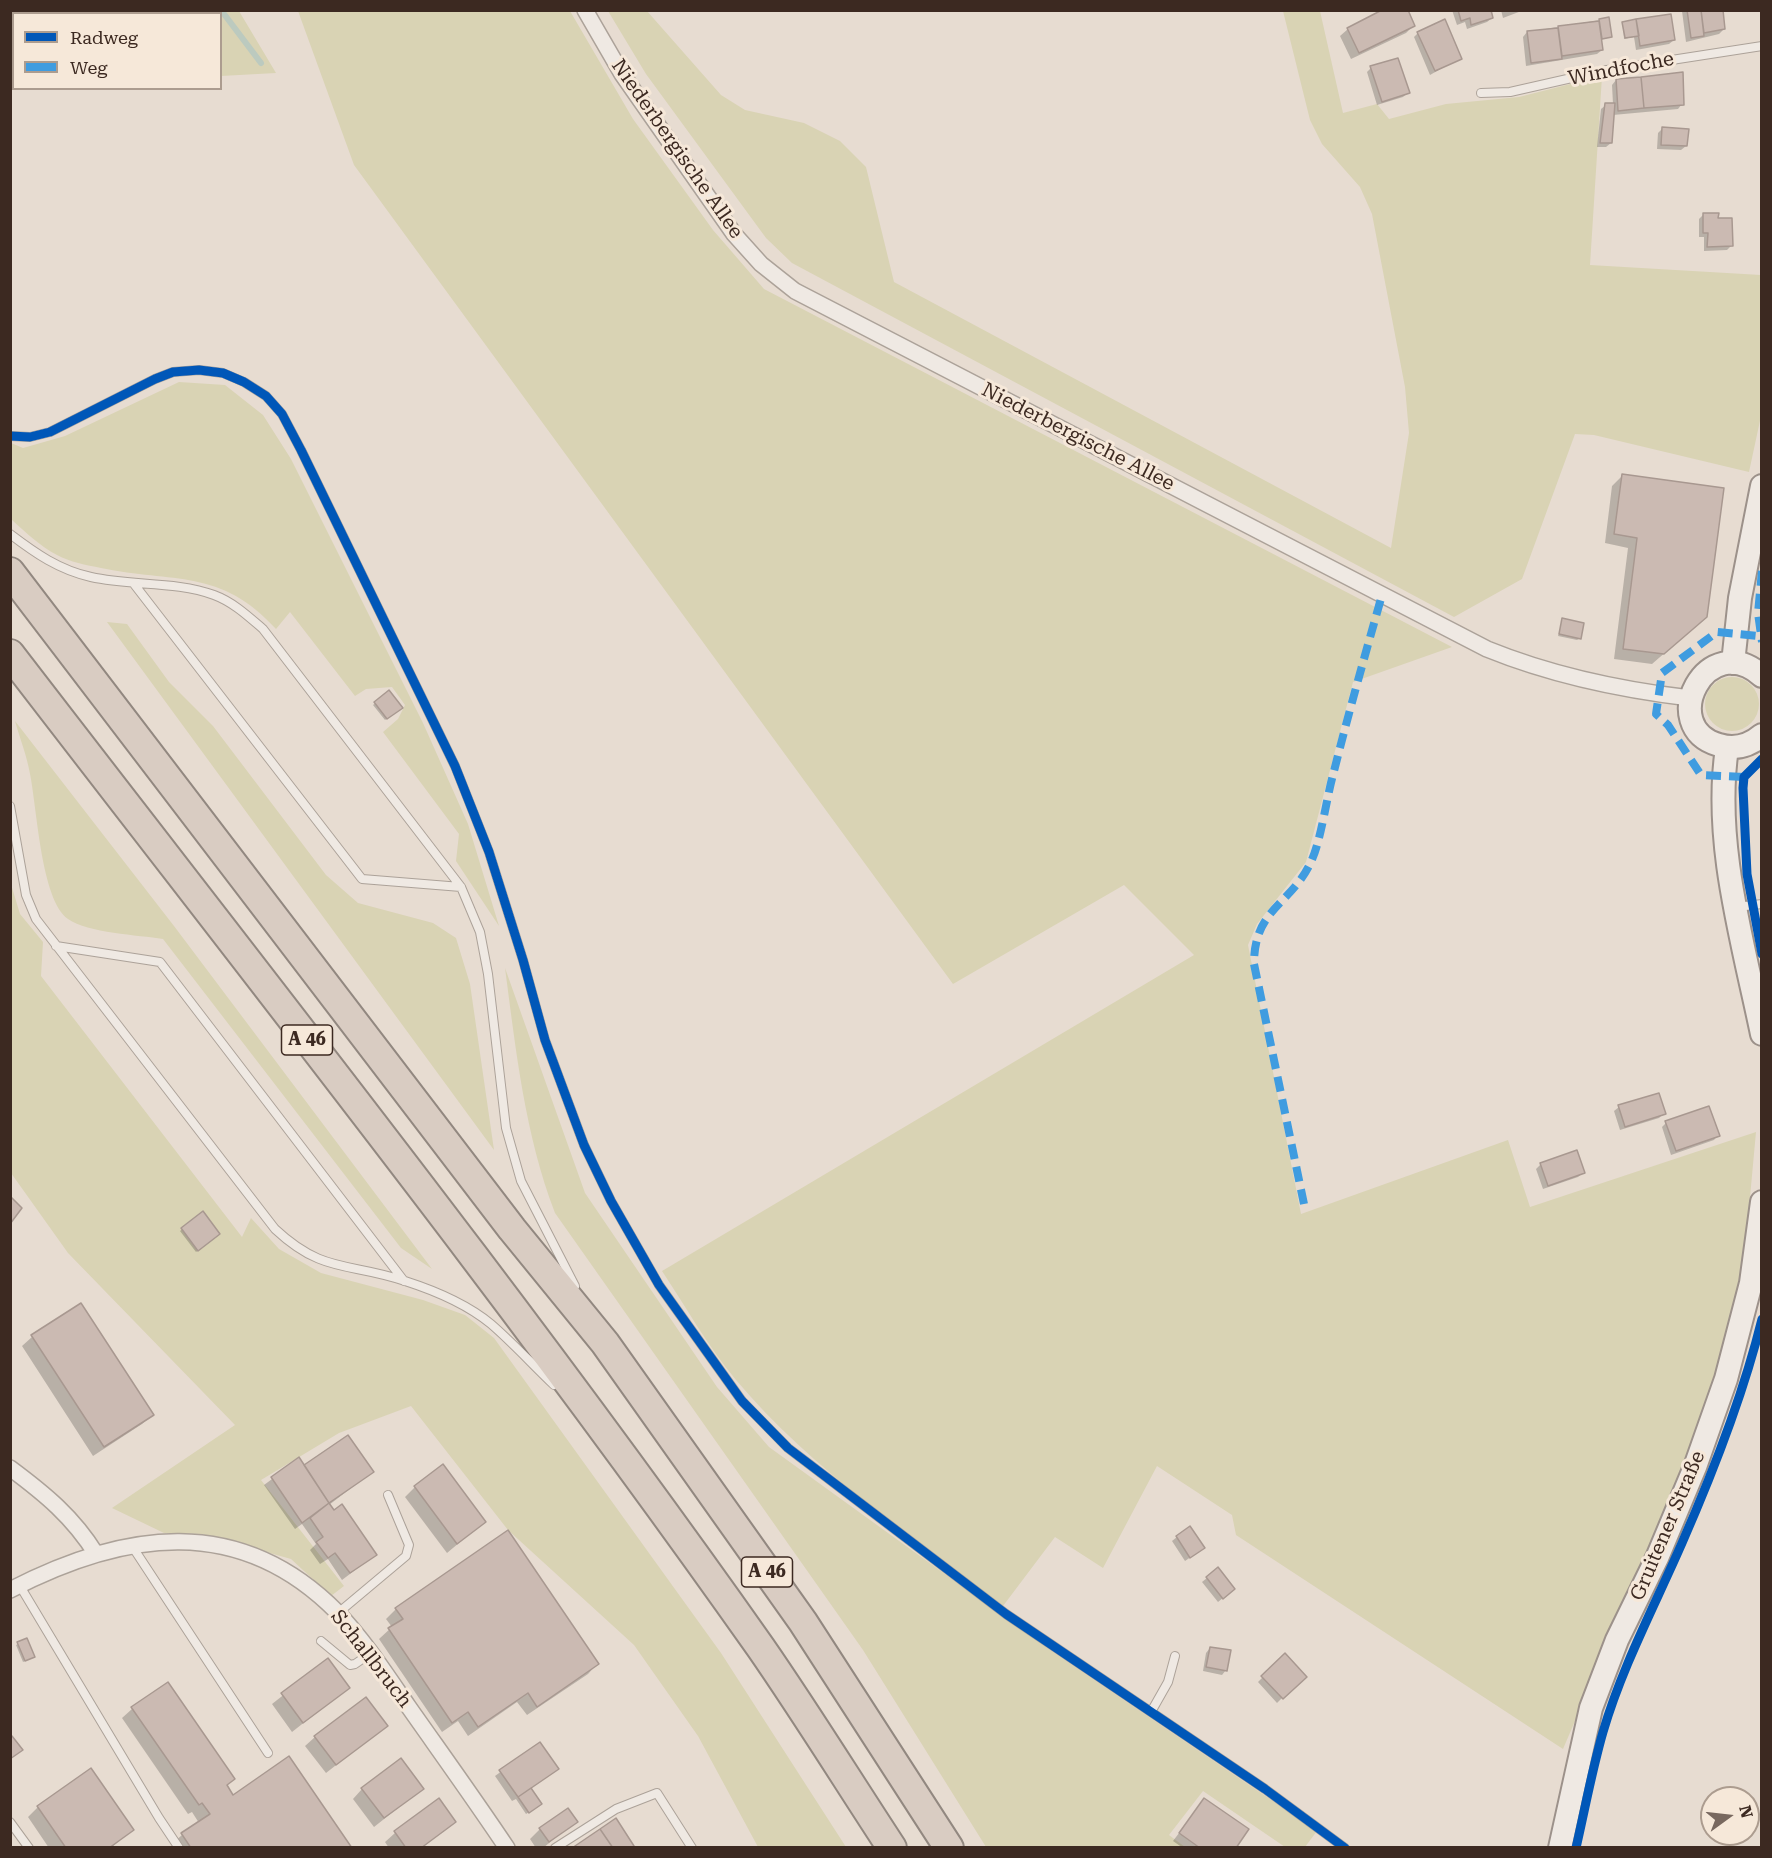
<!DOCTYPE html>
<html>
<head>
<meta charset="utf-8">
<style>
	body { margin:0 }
	#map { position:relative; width:1772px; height:1858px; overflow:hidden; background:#e7dcd1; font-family:"Roboto Serif",serif }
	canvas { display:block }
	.frame { position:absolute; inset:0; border:12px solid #3c2921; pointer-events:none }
	.legend { position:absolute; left:12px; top:12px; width:210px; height:78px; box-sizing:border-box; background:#f6e8d9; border:2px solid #ac9c8f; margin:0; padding:8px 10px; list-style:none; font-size:18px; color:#3c2921 }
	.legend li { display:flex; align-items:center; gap:12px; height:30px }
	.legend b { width:30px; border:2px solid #ac9c8f }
	.north { position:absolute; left:1700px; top:1786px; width:60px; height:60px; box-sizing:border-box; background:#f6e8d9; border:2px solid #ac9c8f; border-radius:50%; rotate:75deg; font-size:16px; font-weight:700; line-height:24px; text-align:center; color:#3c2921 }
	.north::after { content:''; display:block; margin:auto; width:21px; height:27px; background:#78685f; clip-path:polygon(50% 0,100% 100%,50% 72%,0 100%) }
</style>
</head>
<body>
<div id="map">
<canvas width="1772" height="1858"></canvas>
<div class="frame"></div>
<ul class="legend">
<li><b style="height:8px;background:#0057b8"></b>Radweg</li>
<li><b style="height:8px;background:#3f9ce0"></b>Weg</li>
</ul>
<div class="north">N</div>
</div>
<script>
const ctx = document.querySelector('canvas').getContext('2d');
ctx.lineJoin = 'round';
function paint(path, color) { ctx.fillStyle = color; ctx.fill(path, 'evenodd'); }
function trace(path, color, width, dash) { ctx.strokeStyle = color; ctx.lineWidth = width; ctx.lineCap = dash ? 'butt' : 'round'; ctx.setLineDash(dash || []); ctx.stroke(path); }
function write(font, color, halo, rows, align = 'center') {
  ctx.font = font + ' "Roboto Serif",serif'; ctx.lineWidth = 6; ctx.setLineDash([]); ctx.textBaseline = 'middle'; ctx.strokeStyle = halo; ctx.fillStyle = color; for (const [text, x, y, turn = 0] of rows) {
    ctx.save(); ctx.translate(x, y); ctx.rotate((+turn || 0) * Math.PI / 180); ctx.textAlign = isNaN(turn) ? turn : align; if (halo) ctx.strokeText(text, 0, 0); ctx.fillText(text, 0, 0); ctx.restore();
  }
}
paint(new Path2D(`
	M67,11H239L276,73L221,76L220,14H69Z
	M298,11H570L633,119L713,230L764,289L1452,647L1353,682L1306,862L1257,924L1248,945L1301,1214L1508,1140L1530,1207L1756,1132L1741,1295L1709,1409L1563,1749L1236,1535L1232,1515L1157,1466L1103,1568L1055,1537L1003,1606C910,1535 812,1470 736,1380C708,1347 686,1307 662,1271L1194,955L1124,885L953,984L354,165Z
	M608,11H647L721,95L745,110L804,123L840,141L866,167L894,282L1391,548L1409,433L1405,387L1372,214L1360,187L1322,144L1310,120L1283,11H1320L1343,113L1377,104L1389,119L1446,104L1519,97L1602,76L1590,265L1761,275V416L1749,472L1594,435L1575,434L1522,579L1454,617L792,263L766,238L646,74Z
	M179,382L225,385L263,415L291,459L423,723L468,824L499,926L456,861L459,834L383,732L398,719L405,705L392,687L366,689L355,696L290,612L276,629C221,568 173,583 101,568C86,565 70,562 57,555C40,546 25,532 11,519V443L23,448L65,436Z
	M107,622L127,624L169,682L213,726L326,875L358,903L433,923L456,938L470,984L494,1150Z
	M1705 704a27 27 0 1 1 54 0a27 27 0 1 1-54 0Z
	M15,721L174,926L432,1269L401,1248L163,939C138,935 88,933 68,919C41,900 37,808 30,774C27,756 20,739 15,721Z
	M10,881L20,914L43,942L41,976L242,1237L251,1218L279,1249L321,1273L423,1300L465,1315L494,1338L721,1653L846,1847H758L698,1736L634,1645L508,1530L411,1406L339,1433L261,1480L344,1586L331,1596L291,1559L202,1534L164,1533L112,1508L235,1425L68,1253L11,1173Z
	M505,968L585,1193L717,1387L769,1447L1050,1650L1317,1831L1305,1847H1285L1203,1791L1169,1835L1185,1847H986L863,1650L555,1213C525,1135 516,1051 505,968Z`), '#d9d3b4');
paint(new Path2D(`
	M1452,10H1489L1492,18L1487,22L1467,29L1465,22L1457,25Z
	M1501,10H1524L1503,18Z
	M1728,10L1722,13L1724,29L1719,34L1686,42L1682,11Z
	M1600,20L1610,37L1600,40L1602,50L1597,54L1526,66L1523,37L1527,32Z
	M1623,23L1674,40L1669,44L1636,50L1634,37L1624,39Z
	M1413,26L1406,33L1351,59L1340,36L1348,29Z
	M1418,33L1460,58L1430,75L1414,37Z
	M1371,68L1408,93L1403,97L1377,105L1367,72Z
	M1616,80L1682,104L1678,109L1613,115L1611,143L1606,147H1597L1601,109L1606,105L1613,104L1612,85Z
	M1662,129L1686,146L1681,150L1657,149L1658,133Z
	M1703,215L1716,220L1731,246L1727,250L1704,251V237H1699V219Z
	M1622,476L1706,617L1652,664L1614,659L1628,548L1605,543L1612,486Z
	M1563,620L1579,639L1577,640L1558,636Z
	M389,692L401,707L385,720L373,705Z
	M1619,1107L1664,1113L1659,1118L1620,1130L1614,1111Z
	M1666,1123L1718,1135L1714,1140L1671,1155L1662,1127Z
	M1541,1164L1583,1173L1578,1177L1543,1189L1536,1169Z
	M203,1213L218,1234L196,1252L180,1231Z
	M32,1337L152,1414L142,1424L93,1456L22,1346Z
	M299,1459L304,1467L372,1472L329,1505L375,1555L342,1580L328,1559L320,1564L310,1550L316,1544L302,1524L295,1529L264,1485Z
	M415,1487L484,1522L447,1553L405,1497Z
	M1177,1537L1198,1552L1185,1561L1172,1541Z
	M1207,1578L1229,1593L1218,1602L1202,1582Z
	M396,1609L597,1664L588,1674L527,1715L517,1702L468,1736L458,1721L442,1732L379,1639L392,1627L386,1619Z
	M18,1644L33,1657L23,1662L16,1645Z
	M1210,1648L1226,1670L1222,1675L1203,1671L1206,1653Z
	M1285,1655L1304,1676L1277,1703L1258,1682Z
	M328,1660L348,1688L292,1732L272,1704Z
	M132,1709L233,1779L226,1786L233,1797L350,1848H174L172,1844L182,1835L199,1823L192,1812L188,1814L122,1718Z
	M386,1726L326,1773L305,1746L315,1737Z
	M539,1744L530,1789L539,1806L526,1814L516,1799L512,1801L495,1776Z
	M362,1789H422L374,1827L353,1799Z
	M1204,1800L1234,1848H1183L1173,1841Z
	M38,1807L132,1830L111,1848H49L28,1817Z
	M454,1821L422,1848H389L385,1842L395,1833Z
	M576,1821L543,1848H536L530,1839L540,1829Z`), '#0003');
trace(new Path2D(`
	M221,10L261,63`), '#bccabf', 6);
const building = new Path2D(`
	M1382,10H1408L1415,26L1359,53L1347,28Z
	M1458,10H1491L1493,18L1471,25L1470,18L1461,21Z
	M1687,10H1701L1704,36L1691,38Z
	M1701,10H1723L1725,29L1704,33Z
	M1671,14L1675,40L1640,46L1636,19Z
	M1609,17L1612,37L1602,39L1599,19Z
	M1445,19L1462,59L1435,71L1417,32Z
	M1636,19L1639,36L1625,38L1622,22Z
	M1599,21L1603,50L1562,56L1558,26Z
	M1558,28L1562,59L1531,63L1527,31Z
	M1398,58L1410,93L1382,102L1370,66Z
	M1683,72L1684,105L1644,108L1641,77Z
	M1641,77L1644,108L1618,111L1616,79Z
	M1605,103H1615L1612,143H1600Z
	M1662,127L1689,129L1687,146L1661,145Z
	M1703,213H1719L1718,218H1732L1733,246L1707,247L1708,233H1703Z
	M1622,474L1724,488L1707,617L1664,654L1623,649L1637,538L1614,534Z
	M1562,618L1584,623L1581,639L1559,634Z
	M389,690L403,708L387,719L374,702Z
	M1659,1093L1666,1114L1625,1127L1618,1105Z
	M1709,1106L1720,1136L1676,1151L1665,1121Z
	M1577,1150L1585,1173L1548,1186L1540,1163Z
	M10,1196L22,1208L10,1224Z
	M203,1211L220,1234L198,1251L181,1228Z
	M81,1303L154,1415L104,1447L31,1335Z
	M348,1435L374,1472L329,1503L304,1465Z
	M299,1457L329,1503L302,1523L271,1477Z
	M443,1464L486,1522L457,1544L414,1486Z
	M329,1503L334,1510L342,1504L377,1555L350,1573L335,1553L328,1558L316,1542L323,1537L310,1518Z
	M1190,1526L1205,1548L1190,1558L1176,1536Z
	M508,1530L599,1664L537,1707L528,1693L478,1727L468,1712L452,1723L388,1628L403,1619L395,1608Z
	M1218,1567L1235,1589L1223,1599L1206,1577Z
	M27,1638L35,1657L25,1661L17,1642Z
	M1210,1647L1231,1650L1227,1671L1206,1667Z
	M1285,1653L1307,1677L1283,1699L1261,1676Z
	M328,1658L350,1688L303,1723L281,1693Z
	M168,1682L235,1779L227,1785L233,1795L289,1756L352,1848H191L181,1833L210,1814L202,1803L199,1805L131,1707Z
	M366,1697L388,1726L336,1765L314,1736Z
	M12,1736L23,1750L10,1759V1737Z
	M540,1742L559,1769L518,1797L499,1770Z
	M401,1758L424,1789L384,1818L361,1788Z
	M91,1768L134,1830L109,1848H66L37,1806Z
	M531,1788L542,1804L529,1813L518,1797Z
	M439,1798L456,1822L421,1848H406L394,1831Z
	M1204,1798L1249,1829L1236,1848H1200L1179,1833Z
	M568,1808L578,1822L549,1842L539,1828Z
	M616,1818L634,1846L631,1848H613L600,1829Z
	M600,1829L613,1848H572Z`);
paint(building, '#cbbab2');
trace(building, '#a89890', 1.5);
const lane = new Path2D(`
	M1481,93L1510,92L1607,70L1762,46
	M10,436L30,437L50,432L155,379L173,372L199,370L223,373L244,382L266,396L282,414L301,450L455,766L489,852L523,960L545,1040L584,1145L611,1201L659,1285L742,1401L788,1448L1006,1614L1265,1789L1345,1848
	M10,534C35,553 59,570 91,577C131,586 176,581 214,595C233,602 248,616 263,629L461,887L480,932L488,974L506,1128L521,1181L575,1286
	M134,584L362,879L461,887
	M10,806L26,895L36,919L275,1229C323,1274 349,1262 405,1281C433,1290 468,1305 491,1324C513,1343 533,1365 554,1385
	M1737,907L1762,904
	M56,946L160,962L404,1281
	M132,1546L268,1753
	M20,1586L159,1818L179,1848
	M338,1613L406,1556L409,1545L388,1495
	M321,1641L350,1665L355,1664L371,1653
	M1151,1712L1168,1682L1175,1656
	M10,1822L29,1848
	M555,1848L616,1809L657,1793L692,1848`);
const street = new Path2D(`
	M585,10L622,74L734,234L761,264L795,291L1487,649C1551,675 1622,690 1690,698
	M10,1468C45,1494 73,1517 96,1554
	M10,1590C124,1531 239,1513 337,1612C364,1640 386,1674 408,1706C441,1753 475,1800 507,1848`);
const secondary = new Path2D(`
	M1733,663L1740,598L1762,486
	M1762,676C1707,627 1656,727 1719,745C1735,750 1749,746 1762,735
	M1727,748C1713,842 1743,942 1762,1034
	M1560,1848L1591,1708L1617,1640L1657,1558L1695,1467L1726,1379L1751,1283L1762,1202`);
const highway = new Path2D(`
	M10,572L512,1229L605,1343L803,1622L949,1848
	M10,654C263,983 522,1309 761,1648C806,1713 848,1781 892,1848`);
trace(lane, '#aca299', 10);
trace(street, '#aca299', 18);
trace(secondary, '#9c918a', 26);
trace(highway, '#928880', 32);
trace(lane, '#efe9e3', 8);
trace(street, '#efe9e3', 15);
trace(secondary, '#efe9e3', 22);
trace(highway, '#d9ccc2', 28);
trace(new Path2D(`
	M1762,571L1758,613L1762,642
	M1744,777L1701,775L1668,725L1656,714L1662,673L1717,632L1759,636
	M1304,1204L1254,964C1254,909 1290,905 1310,864C1321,842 1326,800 1333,775C1348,715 1365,655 1382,595`), '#3f9ce0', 8, [15, 8]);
trace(new Path2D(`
	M10,436L30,437L50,432L155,379L173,372L199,370L223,373L244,382L266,396L282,414L301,450L455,766L489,852L523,960L545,1040L584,1145L611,1201L659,1285L742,1401L788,1448L1006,1614L1265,1789L1345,1848
	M1762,759L1744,777L1743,788L1747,874L1762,954
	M1576,1848C1585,1809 1592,1770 1603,1732C1622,1667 1655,1605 1682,1543C1714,1470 1743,1396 1762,1319`), '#0057b8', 9);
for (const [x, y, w] of [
	[307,1040,51],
	[767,1572,51]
]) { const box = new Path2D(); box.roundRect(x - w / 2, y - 15, w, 30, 4.5); ctx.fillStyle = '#f6e8d9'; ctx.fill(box); trace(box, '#3c2921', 1.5); }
write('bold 18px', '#3c2921', null, [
	["A 46",307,1040],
	["A 46",767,1572]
]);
write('20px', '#3c2921', '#f6e8d9', [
	["Windfoche",1621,69,-11],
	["Niederbergische Allee",677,149,55],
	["Niederbergische Allee",1078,437,27],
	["Gruitener Straße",1668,1526,-67],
	["Schallbruch",371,1659,52]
]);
</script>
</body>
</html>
